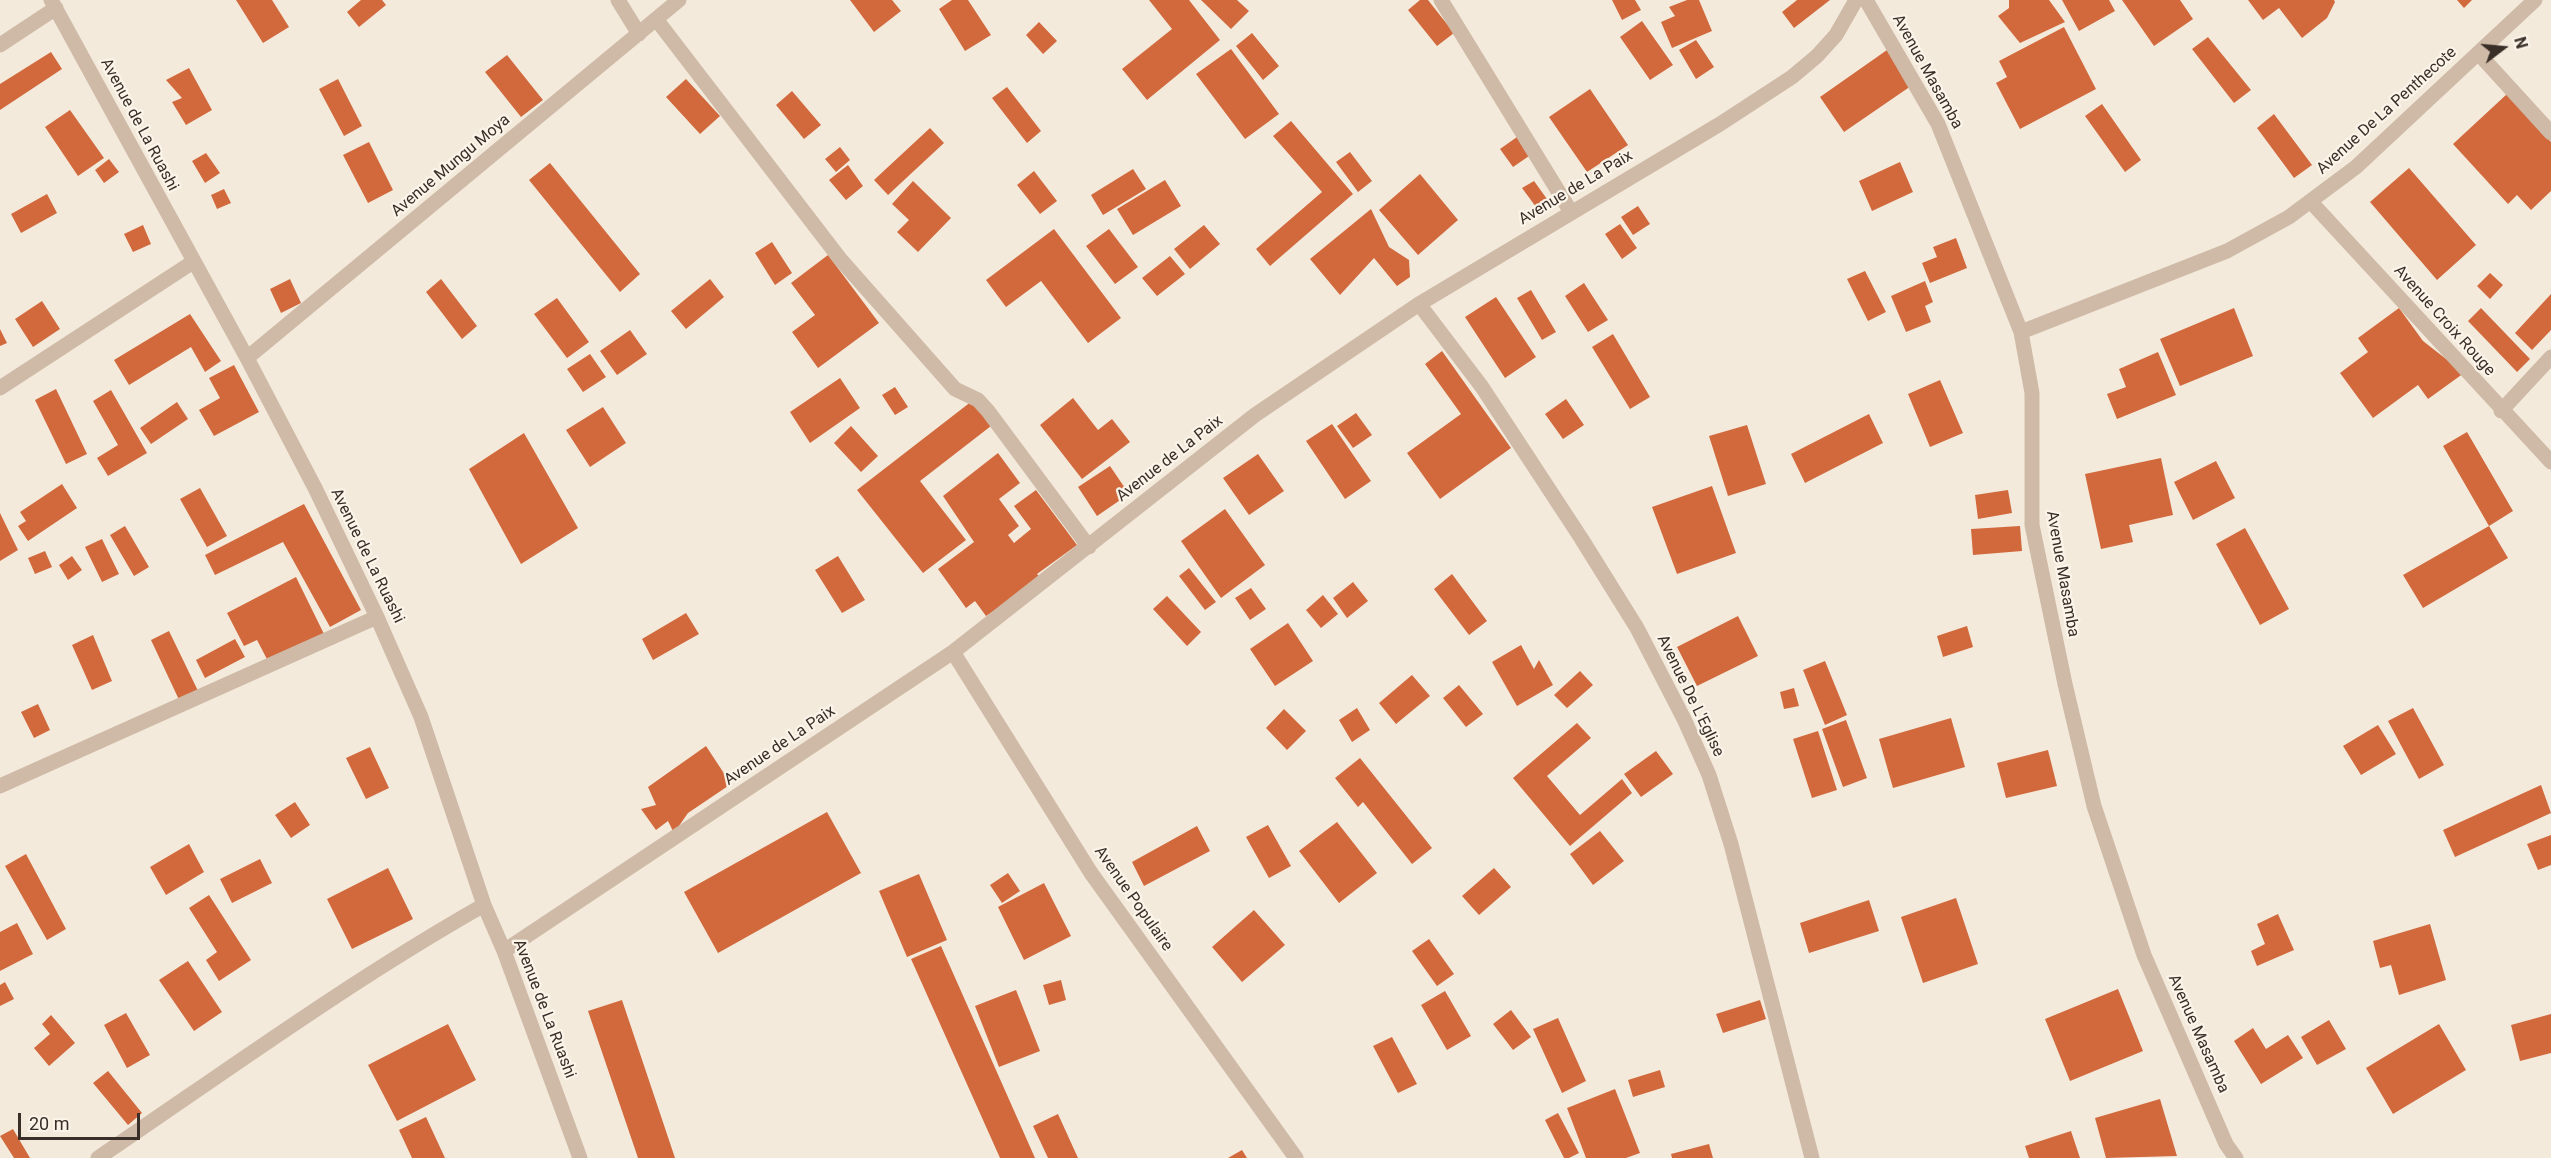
<!DOCTYPE html>
<html>
<head>
<meta charset="utf-8">
<style>
	body { margin:0 }
	#map { position:relative; width:2551px; height:1158px; overflow:hidden; background:#f4eadc; font-family:Roboto,sans-serif }
	canvas { display:block }
	.north { position:absolute; left:2473px; top:18px; width:60px; height:60px; -webkit-text-stroke:4px #fbf4e9; paint-order:stroke; rotate:74deg; font-size:16px; font-weight:700; line-height:24px; text-align:center; color:#392e28 }
	.north::after { content:''; display:block; margin:auto; width:21px; height:27px; background:#392e28; clip-path:polygon(50% 0,100% 100%,50% 72%,0 100%) }
	.scale { position:absolute; left:18px; top:1113px; width:122px; height:27px; box-sizing:border-box; border:3px solid #392e28; border-top:0; padding-left:8px; font-size:18px; line-height:21px; white-space:nowrap; color:#392e28; -webkit-text-stroke:4px #fbf4e9; paint-order:stroke }
</style>
</head>
<body>
<div id="map">
<canvas width="2551" height="1158"></canvas>
<div class="north">N</div>
<div class="scale">20 m</div>
</div>
<script>
const ctx = document.querySelector('canvas').getContext('2d');
ctx.lineJoin = 'round';
function paint(path, color) { ctx.fillStyle = color; ctx.fill(path, 'evenodd'); }
function trace(path, color, width, dash) { ctx.strokeStyle = color; ctx.lineWidth = width; ctx.lineCap = dash ? 'butt' : 'round'; ctx.setLineDash(dash || []); ctx.stroke(path); }
function write(font, color, halo, rows, align = 'center') {
  ctx.font = font + ' Roboto,sans-serif'; ctx.lineWidth = 4.5; ctx.setLineDash([]); ctx.textBaseline = 'middle'; ctx.strokeStyle = halo; ctx.fillStyle = color; for (const [text, x, y, turn = 0] of rows) {
    ctx.save(); ctx.translate(x, y); ctx.rotate((+turn || 0) * Math.PI / 180); ctx.textAlign = isNaN(turn) ? turn : align; if (halo) ctx.strokeText(text, 0, 0); ctx.fillText(text, 0, 0); ctx.restore();
  }
}
paint(new Path2D(`
	M236,0H272L289,27L263,43Z
	M361,0H382L386,5L359,27L347,12Z
	M850,0H892L901,11L874,32Z
	M952,0H968L991,35L965,51L939,9Z
	M1149,0H1189L1220,40L1147,100L1122,69L1172,29Z
	M1201,0H1237L1249,11L1231,29Z
	M1420,0H1428L1454,33L1437,46L1408,10Z
	M1612,0H1635L1641,10L1622,20Z
	M1687,0H1699L1712,31L1672,48L1661,22L1675,16L1669,7Z
	M1797,0H1830L1794,28L1782,12Z
	M2009,0H2049L2065,22L2020,43L1998,16L2009,8Z
	M2062,0H2109L2115,11L2079,31Z
	M2122,0H2180L2193,19L2154,46Z
	M2248,0H2334L2335,2L2327,18L2302,38L2279,8L2263,20Z
	M2457,0H2472L2464,8Z
	M1642,21L1673,65L1650,80L1620,37Z
	M1039,22L1057,41L1043,54L1026,35Z
	M2064,27L2096,89L2020,129L1996,83L2007,77L1999,61Z
	M1252,33L1279,66L1263,80L1236,46Z
	M2208,37L2251,90L2234,103L2192,49Z
	M1696,40L1714,67L1696,79L1679,50Z
	M1231,49L1279,114L1245,139L1196,74Z
	M1887,50L1911,86L1844,132L1820,97Z
	M51,52L62,69L0,110V84Z
	M507,55L543,100L521,117L485,72Z
	M189,68L212,110L186,125L172,102L182,98L166,80Z
	M338,79L362,126L344,136L319,89Z
	M686,79L720,116L700,134L666,97Z
	M1007,87L1041,131L1027,143L992,98Z
	M1590,89L1628,145L1587,172L1549,117Z
	M792,91L821,125L804,139L776,105Z
	M2507,94L2551,142V191L2531,210L2517,195L2508,204L2453,144Z
	M2102,104L2141,160L2125,172L2085,116Z
	M70,110L104,158L78,176L45,127Z
	M2274,114L2312,165L2294,178L2257,128Z
	M1291,121L1353,194L1270,266L1256,249L1322,192L1273,136Z
	M930,128L944,143L888,195L874,180Z
	M1517,137L1529,156L1513,167L1500,149Z
	M369,142L393,190L368,203L343,155Z
	M840,147L850,160L836,172L825,159Z
	M1350,152L1372,181L1358,192L1336,162Z
	M206,153L220,173L205,183L192,161Z
	M109,159L119,172L104,183L95,170Z
	M1900,162L1913,192L1872,211L1859,181Z
	M550,163L640,274L620,292L529,180Z
	M848,165L863,186L846,200L829,180Z
	M2409,168L2476,245L2437,280L2370,202Z
	M1133,169L1146,189L1103,215L1091,195Z
	M1034,171L1057,201L1040,214L1017,185Z
	M1420,174L1458,220L1418,255L1379,210Z
	M1165,180L1181,206L1133,235L1117,209Z
	M913,181L951,218L918,252L897,232L909,220L892,204Z
	M1534,181L1547,199L1536,207L1522,188Z
	M224,189L231,203L217,209L211,195Z
	M47,194L57,213L21,233L11,214Z
	M1638,206L1650,224L1633,235L1621,217Z
	M1371,209L1389,247L1409,260L1410,277L1397,286L1374,258L1340,295L1310,259Z
	M1620,224L1637,248L1622,259L1605,234Z
	M143,225L151,244L133,252L124,234Z
	M1204,225L1220,244L1190,269L1174,249Z
	M1054,229L1121,318L1088,343L1041,281L1006,307L986,280Z
	M1109,229L1138,267L1115,284L1086,246Z
	M1956,238L1967,268L1930,283L1922,263L1937,257L1933,247Z
	M772,242L792,273L775,285L755,253Z
	M828,255L879,323L818,368L792,332L815,315L791,283Z
	M1170,256L1185,274L1157,296L1142,278Z
	M1865,271L1886,312L1868,321L1847,279Z
	M2490,273L2503,285L2490,299L2477,286Z
	M290,279L301,303L281,313L270,289Z
	M441,279L477,326L462,339L426,292Z
	M710,279L724,297L686,329L671,311Z
	M1925,281L1933,302L1925,306L1931,322L1906,332L1891,296Z
	M1584,283L1608,320L1588,332L1565,296Z
	M1531,290L1556,332L1542,340L1517,298Z
	M2551,294V330L2532,350L2515,333Z
	M1496,297L1536,357L1505,378L1465,317Z
	M557,298L589,342L567,358L534,314Z
	M42,301L60,329L33,347L15,319Z
	M2234,308L2253,356L2180,386L2160,339Z
	M2399,308L2423,341L2464,373L2428,399L2418,385L2373,418L2340,373L2368,352L2358,338Z
	M2481,308L2530,359L2517,372L2468,321Z
	M190,314L221,361L205,372L191,347L129,385L114,360Z
	M0,329L7,343L0,346Z
	M630,330L647,354L617,375L600,351Z
	M1613,334L1650,397L1630,409L1592,347Z
	M1442,351L1511,448L1440,499L1407,453L1461,414L1425,364Z
	M2158,352L2176,395L2117,419L2107,394L2126,387L2119,369Z
	M590,354L606,377L583,392L567,369Z
	M234,365L259,412L214,436L199,410L220,398L209,378Z
	M840,378L860,408L810,443L790,412Z
	M1940,380L1963,433L1930,447L1908,394Z
	M895,387L908,407L895,415L882,395Z
	M56,389L87,454L66,464L35,400Z
	M111,390L147,453L108,476L97,458L118,445L93,401Z
	M1073,398L1098,430L1112,419L1130,442L1082,479L1040,425Z
	M1566,399L1584,425L1563,439L1545,414Z
	M972,401L991,426L920,481L966,540L923,573L857,490Z
	M177,402L188,419L151,444L140,428Z
	M603,407L626,443L590,467L566,430Z
	M1356,413L1372,435L1353,448L1337,426Z
	M1869,414L1883,443L1805,483L1791,454Z
	M1332,424L1371,481L1345,499L1306,441Z
	M1747,425L1766,484L1728,496L1709,436Z
	M851,426L878,456L861,472L834,443Z
	M2467,432L2513,511L2489,526L2508,558L2423,608L2403,575L2489,526L2443,446Z
	M524,433L578,528L521,564L469,469Z
	M998,453L1020,483L999,499L1019,526L1008,535L1014,543L1031,529L1014,506L1036,490L1077,545L1037,574L1042,580L986,616L975,601L966,608L938,569L974,542L943,496Z
	M1258,454L1284,491L1249,515L1223,478Z
	M2161,458L2173,515L2129,525L2133,542L2101,549L2085,474Z
	M2216,461L2235,498L2193,520L2174,482Z
	M1110,466L1129,494L1097,516L1078,487Z
	M62,484L77,508L28,541L18,526L26,521L20,512Z
	M1712,486L1736,553L1677,574L1652,507Z
	M200,488L227,536L207,547L180,499Z
	M2008,490L2012,513L1978,519L1975,495Z
	M304,504L361,610L330,627L283,542L215,575L205,555Z
	M1225,509L1265,565L1221,598L1181,541Z
	M0,513L18,550L0,561Z
	M125,526L149,567L134,576L110,535Z
	M2020,526L2022,551L1973,555L1971,529Z
	M2245,528L2289,609L2260,625L2216,544Z
	M102,539L119,574L102,582L85,547Z
	M45,551L52,567L35,574L28,558Z
	M72,556L82,570L68,580L59,565Z
	M838,556L865,600L842,613L815,570Z
	M1189,568L1216,602L1205,610L1179,576Z
	M1452,574L1487,621L1469,635L1434,589Z
	M296,577L324,634L269,663L257,640L244,646L227,613Z
	M1353,582L1368,601L1347,618L1333,598Z
	M1251,588L1266,609L1250,620L1235,598Z
	M1323,595L1338,614L1321,628L1306,610Z
	M1167,596L1201,632L1187,646L1153,609Z
	M686,613L699,634L653,660L642,639Z
	M1738,616L1758,656L1697,686L1677,647Z
	M1288,623L1313,661L1275,686L1250,649Z
	M1967,626L1973,647L1943,657L1937,636Z
	M169,631L200,695L181,704L151,640Z
	M93,635L112,681L92,690L72,645Z
	M235,639L245,657L205,678L196,660Z
	M1521,645L1534,669L1539,660L1553,685L1517,706L1492,662Z
	M1825,661L1847,715L1825,725L1803,670Z
	M1580,671L1593,685L1567,708L1554,695Z
	M1412,675L1430,696L1396,724L1379,703Z
	M1459,685L1483,714L1466,727L1443,698Z
	M1794,688L1799,706L1784,709L1780,692Z
	M38,704L50,730L34,738L21,712Z
	M1357,708L1370,730L1352,742L1339,720Z
	M2413,708L2444,765L2419,779L2388,721Z
	M1284,709L1306,731L1287,750L1266,728Z
	M1951,718L1965,767L1893,788L1879,739Z
	M1846,720L1867,778L1843,787L1822,729Z
	M1577,723L1591,738L1547,776L1580,815L1622,779L1632,793L1570,846L1513,778Z
	M2378,725L2396,754L2361,775L2343,746Z
	M1818,731L1837,790L1812,798L1793,739Z
	M706,746L731,784L688,813L674,833L668,821L656,830L641,809L656,805L648,787Z
	M370,747L389,788L366,799L346,758Z
	M2048,750L2057,786L2006,798L1997,763Z
	M1656,751L1673,774L1641,797L1624,774Z
	M1360,758L1432,848L1412,864L1363,802L1358,807L1335,778Z
	M2541,785L2551,813L2455,857L2443,830Z
	M295,802L310,825L291,838L275,815Z
	M827,812L861,873L718,953L684,892Z
	M1337,822L1377,873L1339,903L1299,851Z
	M1268,825L1291,866L1269,878L1246,837Z
	M1197,826L1210,851L1144,886L1132,862Z
	M1600,831L1624,861L1593,885L1570,854Z
	M2551,835V865L2538,870L2527,844Z
	M189,844L204,872L166,895L150,867Z
	M26,854L66,929L47,940L5,866Z
	M260,859L272,883L232,903L220,879Z
	M388,868L413,919L352,949L327,899Z
	M1494,868L1511,887L1479,915L1462,896Z
	M1008,873L1020,891L1002,903L990,885Z
	M919,874L947,940L907,957L879,891Z
	M1044,883L1071,936L1024,960L998,907Z
	M209,895L251,960L219,981L206,960L217,952L189,908Z
	M1956,898L1978,964L1923,983L1901,917Z
	M1869,900L1879,931L1809,953L1800,923Z
	M1254,910L1285,945L1242,982L1212,947Z
	M2278,914L2294,950L2257,966L2251,951L2265,944L2257,924Z
	M17,923L33,954L0,971V932Z
	M2430,924L2446,980L2399,995L2391,965L2380,968L2373,941Z
	M1429,939L1454,974L1437,986L1412,951Z
	M941,946L1035,1158H1000L911,959Z
	M188,961L222,1012L194,1031L159,980Z
	M1061,980L1066,1000L1049,1005L1043,985Z
	M5,982L14,999L0,1006V985Z
	M2118,989L2143,1051L2070,1081L2045,1019Z
	M1016,990L1040,1051L999,1067L975,1006Z
	M1445,991L1471,1036L1447,1050L1421,1005Z
	M622,1000L675,1158H638L588,1011Z
	M1760,1000L1766,1019L1723,1033L1716,1014Z
	M1511,1010L1531,1037L1513,1050L1493,1024Z
	M126,1013L150,1055L127,1068L104,1025Z
	M2551,1014V1053L2520,1061L2511,1025Z
	M51,1015L75,1043L49,1066L34,1048L50,1034L42,1024Z
	M1558,1018L1586,1081L1562,1093L1533,1029Z
	M2329,1020L2346,1049L2317,1065L2301,1037Z
	M448,1024L476,1080L397,1121L368,1065Z
	M2439,1024L2466,1070L2393,1114L2366,1068Z
	M2253,1028L2266,1049L2288,1035L2303,1058L2261,1084L2234,1041Z
	M1392,1037L1417,1084L1398,1093L1373,1046Z
	M1660,1070L1665,1087L1633,1097L1628,1080Z
	M108,1071L142,1113L128,1125L93,1083Z
	M1615,1089L1640,1153L1626,1158H1586L1567,1108Z
	M2160,1099L2177,1156L2106,1158L2095,1118Z
	M1558,1113L1579,1153L1569,1158H1564L1545,1120Z
	M1058,1114L1078,1158H1048L1033,1126Z
	M426,1117L445,1158H412L399,1130Z
	M13,1129L30,1158H14L0,1136Z
	M2071,1131L2080,1158H2029L2025,1146Z
	M1709,1144L1713,1158H1672L1671,1154Z
	M1242,1150L1247,1158H1228Z`), '#d1693d');
trace(new Path2D(`
	M51,0L247,358L315,488L377,617L421,717L484,905L504,951L580,1158
	M618,0L639,34
	M1441,0L1571,212
	M1866,0L1938,124L2021,332L2032,393V525L2065,684L2094,806L2144,955L2226,1144L2236,1158
	M656,19L841,260L955,389L978,400L988,411L1089,547
	M0,45L56,8
	M2478,53L2551,133
	M2311,202L2551,462
	M1419,304L1482,387L1581,538L1637,628L1684,719L1709,775L1731,844L1812,1158
	M2021,332L2227,251L2289,217L2356,167L2535,0
	M247,358L679,0
	M0,388L193,262
	M2501,411L2551,357
	M953,652L1091,873L1296,1158
	M0,786L377,617
	M504,951L953,652L1255,415L1419,304L1720,124L1792,77L1817,56L1836,35L1856,0
	M98,1158C225,1072 350,981 484,905`), '#cebaa6', 15);
write('16px', '#392e28', '#fbf4e9', [
	["Avenue Masamba",1927,72,61],
	["Avenue De La Penthecote",2387,111,-42],
	["Avenue de La Ruashi",139,125,62],
	["Avenue Mungu Moya",451,166,-40],
	["Avenue de La Paix",1576,188,-31],
	["Avenue Croix Rouge",2444,321,48],
	["Avenue de La Paix",1170,459,-38],
	["Avenue de La Ruashi",367,556,64],
	["Avenue Masamba",2062,574,80],
	["Avenue De L'Eglise",1690,696,64],
	["Avenue de La Paix",780,746,-34],
	["Avenue Populaire",1133,899,55],
	["Avenue de La Ruashi",544,1009,69],
	["Avenue Masamba",2198,1034,66]
]);
</script>
</body>
</html>
